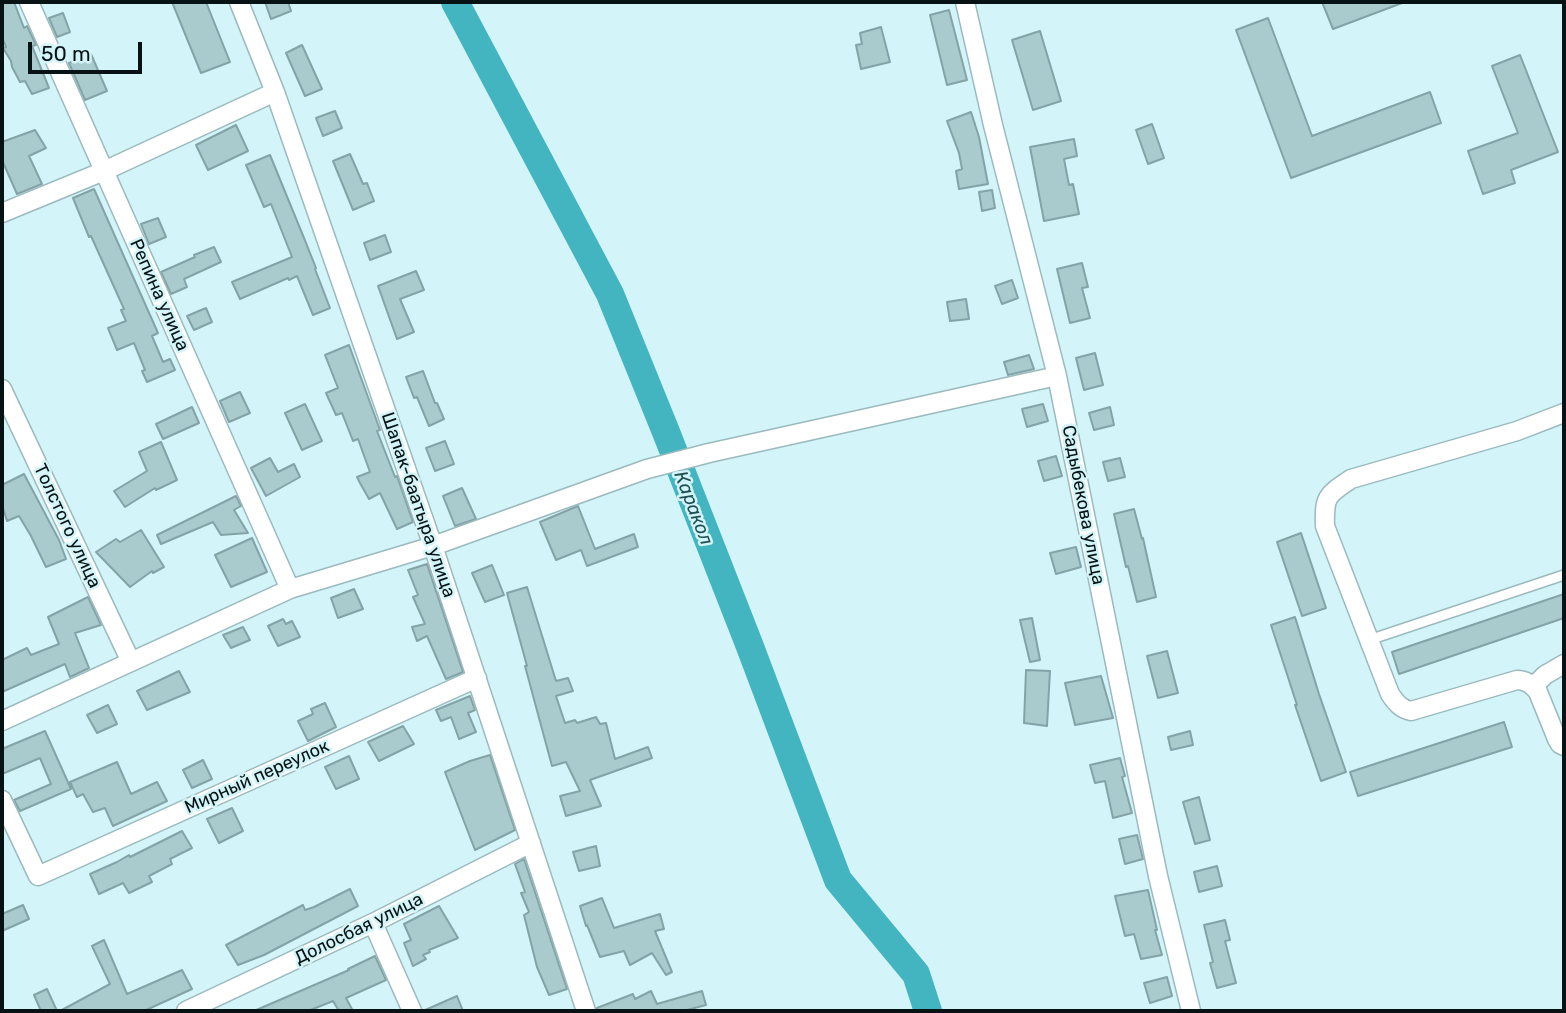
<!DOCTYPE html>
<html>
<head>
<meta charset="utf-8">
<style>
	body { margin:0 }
	#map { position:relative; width:1566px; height:1013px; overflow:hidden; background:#d3f4f8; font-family:Rubik,sans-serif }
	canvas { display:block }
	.frame { position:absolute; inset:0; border:4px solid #061213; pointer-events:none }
	.scale { position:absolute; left:28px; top:42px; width:114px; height:32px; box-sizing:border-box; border:4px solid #061213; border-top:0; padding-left:9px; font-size:21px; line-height:24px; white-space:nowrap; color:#061213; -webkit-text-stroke:5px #d3f4f8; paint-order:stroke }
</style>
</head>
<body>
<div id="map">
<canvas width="1566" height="1013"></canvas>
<div class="frame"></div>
<div class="scale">50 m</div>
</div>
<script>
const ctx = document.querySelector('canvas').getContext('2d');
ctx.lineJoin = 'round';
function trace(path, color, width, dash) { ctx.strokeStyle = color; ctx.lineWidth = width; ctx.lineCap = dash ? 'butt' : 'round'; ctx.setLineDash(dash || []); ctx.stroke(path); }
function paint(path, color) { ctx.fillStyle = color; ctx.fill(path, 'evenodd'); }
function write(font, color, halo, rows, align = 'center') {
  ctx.font = font + ' Rubik,sans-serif'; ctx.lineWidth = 5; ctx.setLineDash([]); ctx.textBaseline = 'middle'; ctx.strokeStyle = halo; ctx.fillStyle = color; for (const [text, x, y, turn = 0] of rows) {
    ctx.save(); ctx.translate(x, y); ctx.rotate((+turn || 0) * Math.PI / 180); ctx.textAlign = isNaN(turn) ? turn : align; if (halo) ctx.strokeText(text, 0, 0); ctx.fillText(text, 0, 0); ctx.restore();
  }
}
trace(new Path2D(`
	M455,2L610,294L666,432L749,644L838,880L916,974L928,1011`), '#43b5c1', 28);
const building = new Path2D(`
	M2,2H14L24,28L27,26L36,45L32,46L49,88L32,94L25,81L20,82L12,67L11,61L3,48L6,47L2,37Z
	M172,2H206L230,62L201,73Z
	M265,2H288L291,11L271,19Z
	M1322,2H1402V3L1333,29Z
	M949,10L967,80L947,85L930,15Z
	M63,13L70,32L57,37L49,18Z
	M1268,18L1312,136L1430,92L1441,123L1291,178L1236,30Z
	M881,27L890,62L861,69L856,45L862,44L860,33Z
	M1040,31L1061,101L1033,110L1012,40Z
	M302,45L322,89L305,96L286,53Z
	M91,54L107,91L85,100L69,63Z
	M1520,55L1558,152L1511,170L1515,183L1483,194L1468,151L1518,133L1492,66Z
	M335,111L342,128L323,136L316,118Z
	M971,112L979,137L988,184L959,189L956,171L962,169L959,153L947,121Z
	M1152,124L1164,158L1148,164L1136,130Z
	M236,125L248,151L208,170L196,145Z
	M35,130L46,148L29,156L42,184L17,194L2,160V142Z
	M1074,139L1077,156L1064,159L1069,185L1073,184L1079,214L1044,221L1030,147Z
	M350,154L363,184L367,183L374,201L353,210L333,161Z
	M270,155L304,238L316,268L315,269L330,308L313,315L297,276L289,280L288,278L240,299L232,282L292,257L271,204L264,207L246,165Z
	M94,189L158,333L152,336L163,362L170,359L175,370L147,382L142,371L145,370L134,343L117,350L108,328L126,321L121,310L124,309L91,236L89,237L73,198Z
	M992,190L995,208L982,211L979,192Z
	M158,218L166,237L149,244L141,224Z
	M385,235L391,252L370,260L364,243Z
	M214,247L221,262L184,279L187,287L171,294L161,272L195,257L194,255Z
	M1082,263L1088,287L1082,288L1090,318L1070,323L1057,269Z
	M416,271L424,290L400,299L414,332L397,339L378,286Z
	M1012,280L1018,298L1002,304L995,286Z
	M966,299L969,319L950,321L947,302Z
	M206,308L212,322L194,330L187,316Z
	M349,345L380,430L377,431L395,477L397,476L413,522L397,529L380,493L369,499L360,483L357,477L370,472L358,439L353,441L342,413L336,415L326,393L338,388L325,355Z
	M1095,353L1103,385L1084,390L1076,358Z
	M1029,355L1034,369L1008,375L1004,362Z
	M423,371L435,403H437L444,419L429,426L417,397L414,398L406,377Z
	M240,392L250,413L229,422L220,401Z
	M305,404L322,441L302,450L285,413Z
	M1043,404L1048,421L1027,427L1022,409Z
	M192,407L199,423L163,439L156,424Z
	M1110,407L1114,425L1094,430L1089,413Z
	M445,441L454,464L435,471L426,448Z
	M161,442L177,480L156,490L155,488L125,507L114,491L147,471L139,452Z
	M1056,456L1062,476L1044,481L1038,461Z
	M270,458L278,472L294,464L300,477L266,496L251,468Z
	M1120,458L1125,477L1108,481L1103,462Z
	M24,474L59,540L66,559L46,567L31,536L19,516L7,521L2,505V485Z
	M462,488L476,519L455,526L443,496Z
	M236,496L241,506L234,510L248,533L221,535L213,522L161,544L157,535Z
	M578,506L595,549L634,534L638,547L587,566L581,550L556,560L540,522Z
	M1134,509L1142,539L1143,538L1156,597L1137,602L1128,566L1126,567L1114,514Z
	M141,530L164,567L153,573L152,571L130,587L96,552L116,539L120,542Z
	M1301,533L1326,608L1302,616L1277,542Z
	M252,538L267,572L231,587L215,555Z
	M1076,547L1081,567L1056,574L1050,553Z
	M427,564L463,672L446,679L427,636L417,641L412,627L425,624L413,597L418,595L408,570Z
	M492,565L504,595L485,602L472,573Z
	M527,587L556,681L568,678L573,691L556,696L565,723L575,720L577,723L596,717L600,724L606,723L615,759L648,747L652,758L590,780L601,806L566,816L560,796L580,791L566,762L552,766L525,666H527L507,593Z
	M354,589L363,609L338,618L331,598Z
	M1564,594V618L1399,674L1392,652Z
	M88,597L101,625L75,633L89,668L70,677L65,664L2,692V660L27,648L31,655L59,644L48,617Z
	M1295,617L1319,694L1346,772L1321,781L1295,705H1297L1271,625Z
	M1032,618L1040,660L1030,662L1020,620Z
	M283,619L286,624L292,621L300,637L278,646L268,626Z
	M243,627L250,640L231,648L223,635Z
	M1167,651L1178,693L1158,698L1147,656Z
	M1026,670L1050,671L1047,726L1024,723Z
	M179,671L190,692L147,710L137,691Z
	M1101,676L1113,718L1075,725L1065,683Z
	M470,696L475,710L468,713L476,732L459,739L451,717L441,721L436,710Z
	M325,703L336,727L308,741L298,721L313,714L311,709Z
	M108,705L117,724L97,733L87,715Z
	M1504,722L1512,747L1358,796L1350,772Z
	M403,726L414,744L379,761L368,742Z
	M45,731L71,789L20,811L14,800L51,784L40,758L2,774V749Z
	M1190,731L1193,745L1171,750L1168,737Z
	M490,755L515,830L475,850L445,772L470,761Z
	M349,756L359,779L336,789L325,767Z
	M1120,758L1125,776L1122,777L1132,813L1113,818L1105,781L1095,783L1090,765Z
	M203,760L212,779L192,788L183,770Z
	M117,762L131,794L157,782L167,801L113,826L105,808L93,812L83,794L77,797L70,782Z
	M1199,797L1210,840L1195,844L1183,802Z
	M232,808L243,831L219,843L207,819Z
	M182,831L192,848L170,859L172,864L149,876L152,882L129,893L123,883L99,894L90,874L117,862L129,855L130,857Z
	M1137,835L1143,859L1125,864L1119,839Z
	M596,846L600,866L579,871L573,852Z
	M524,859L567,989L549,995L537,967L524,915L529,912L521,893L525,892L515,864Z
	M1217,866L1222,886L1199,892L1194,872Z
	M350,889L358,906L264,955L238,965L226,945L303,905L305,910L314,907Z
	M1148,890L1157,930H1155L1162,955L1141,959L1134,934L1125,936L1115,896Z
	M602,898L614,928L660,914L664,929L655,931L672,972L666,975L652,953L630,965L624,951L600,957L587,925L586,926L580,906Z
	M23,905L29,919L2,931V914Z
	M439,906L458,938L429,950L430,952L423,955L426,959L413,966L404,943L411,940L404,924Z
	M1225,920L1230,940L1225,941L1236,983L1217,988L1210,963L1213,962L1204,925Z
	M104,940L127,994L182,970L192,989L144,1011H60L110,984L92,946Z
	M375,956L386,980L346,998L353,1011H339L333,1001L308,1011H254L349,970L348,969Z
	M1167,977L1172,996L1150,1003L1144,983Z
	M47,989L57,1011H41L34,995Z
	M651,991L657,1004L702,991L706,1005L683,1011H597V1008L633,994L635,999Z
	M457,996L463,1011H423Z`);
paint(building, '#aacbce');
trace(building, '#83a3a7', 2);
const service = new Path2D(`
	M1369,640L1564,575`);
const minor = new Path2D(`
	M29,2L290,589
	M239,2L275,92L433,546L586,1011
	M965,2L993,125L1057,376L1158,876L1191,1011
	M2,213L104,171L275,92
	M2,389L131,662
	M1564,413L1517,431L1351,479C1327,495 1324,496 1325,526L1390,694C1396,703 1401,709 1411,711L1517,680C1526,680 1532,684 1538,692L1557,739L1560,744L1564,746
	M1534,686L1545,675L1564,664
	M2,721L290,589L433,546L647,469L709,453L1057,376
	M2,800L38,876L477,678
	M373,923L412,1011
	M186,1011L373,923L531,843`);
trace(service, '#9ababe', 12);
trace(minor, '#9ababe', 21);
trace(service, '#fff', 9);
trace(minor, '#fff', 18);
write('18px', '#061213', '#d3f4f8', [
	["Репина улица",159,295,66],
	["Шапак-баатыра улица",418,505,71],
	["Садыбекова улица",1083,505,79],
	["Толстого улица",67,526,65],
	["Мирный переулок",257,777,-24],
	["Долосбая улица",359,929,-26]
]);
write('italic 19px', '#1f5055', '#d3f4f8', [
	["Каракол",693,508,69]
]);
</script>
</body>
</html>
